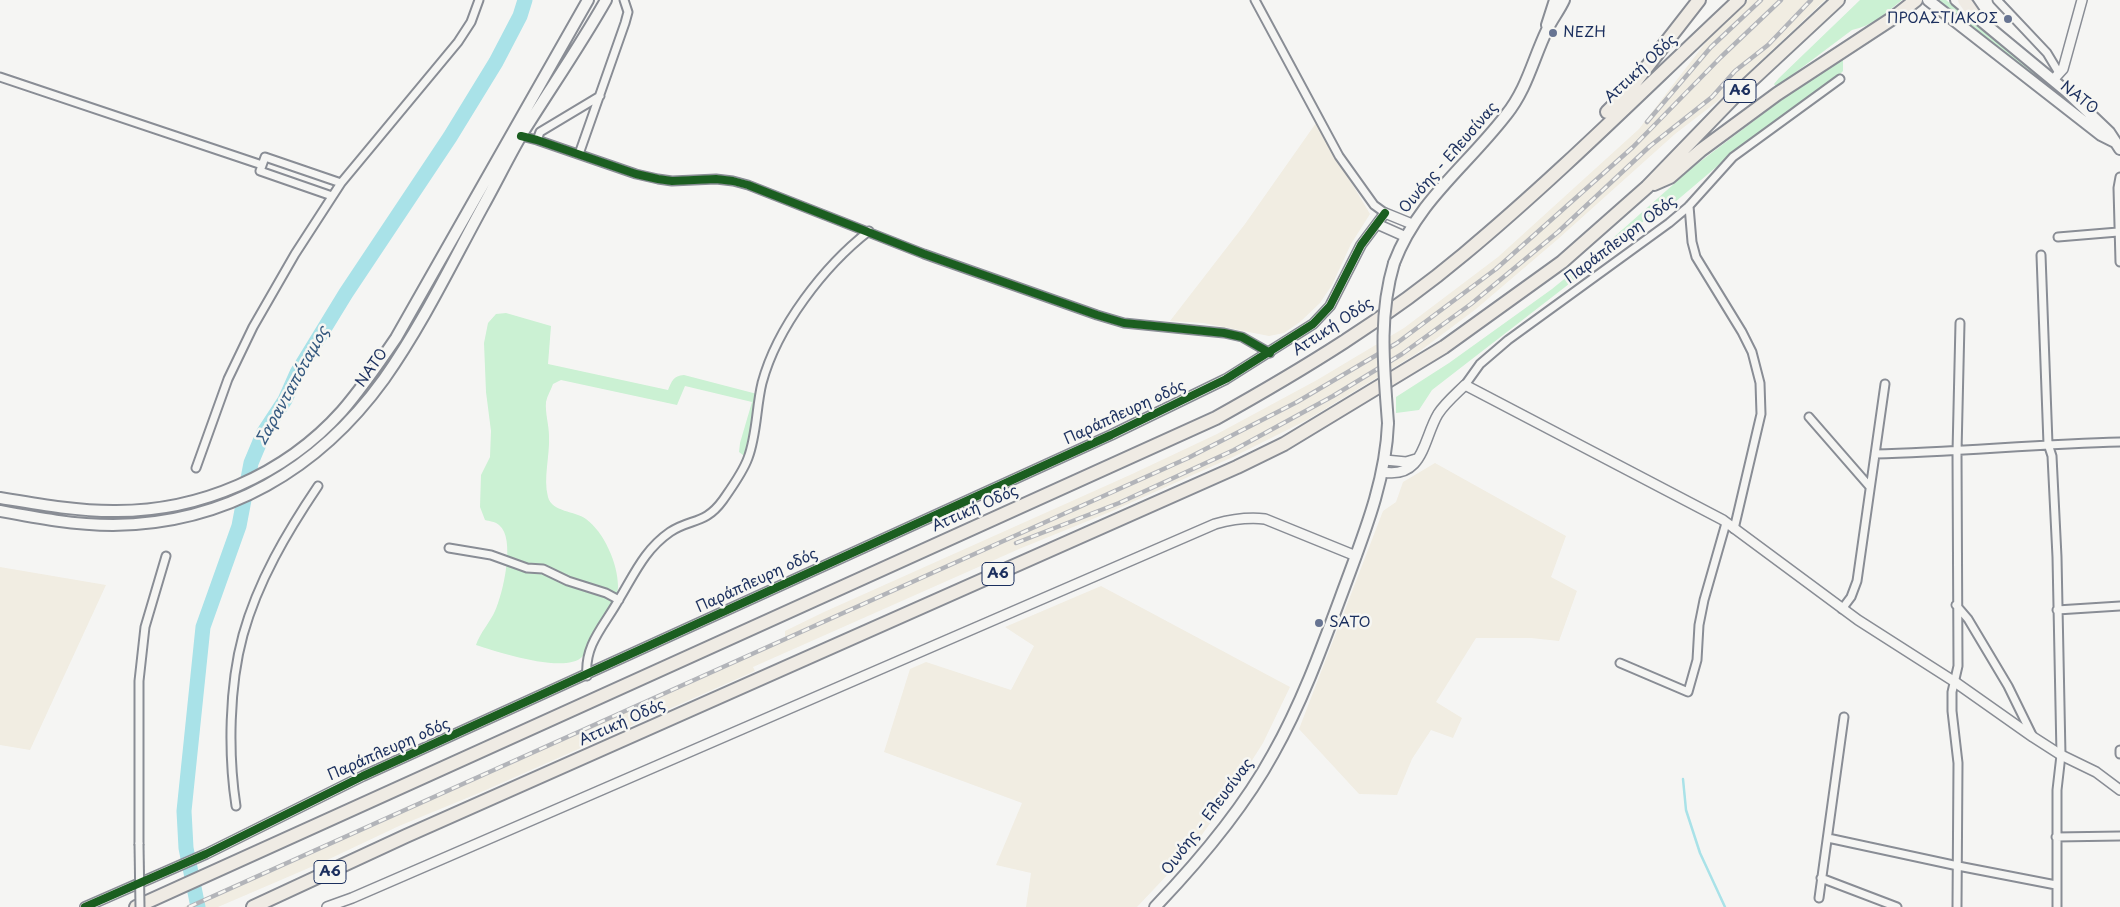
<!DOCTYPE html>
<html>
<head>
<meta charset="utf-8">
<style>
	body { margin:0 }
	canvas { display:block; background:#f5f5f3 }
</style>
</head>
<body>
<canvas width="2120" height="907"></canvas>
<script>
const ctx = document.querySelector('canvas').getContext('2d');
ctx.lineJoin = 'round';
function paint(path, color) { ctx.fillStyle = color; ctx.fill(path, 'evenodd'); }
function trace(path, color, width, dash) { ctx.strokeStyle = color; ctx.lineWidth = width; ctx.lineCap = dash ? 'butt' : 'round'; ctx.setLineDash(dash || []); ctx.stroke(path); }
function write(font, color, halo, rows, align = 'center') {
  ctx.font = font + ' "Playpen Sans",sans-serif'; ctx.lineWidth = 5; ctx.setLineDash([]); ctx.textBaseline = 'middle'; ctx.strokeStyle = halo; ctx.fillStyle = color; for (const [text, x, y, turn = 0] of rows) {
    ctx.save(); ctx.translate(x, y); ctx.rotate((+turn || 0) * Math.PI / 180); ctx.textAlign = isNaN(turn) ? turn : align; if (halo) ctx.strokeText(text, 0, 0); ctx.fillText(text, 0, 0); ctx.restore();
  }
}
paint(new Path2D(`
	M1748,0H1825L1718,101L1675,134L1558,239L1476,309L1416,354L1307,420L1233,457L1110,512L1019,549L753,667L755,671L479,793L399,826L325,861L218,907H184L785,638V631L824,612L1130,475L1217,434L1317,380L1404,328L1498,257L1639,129L1706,42Z
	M1316,123L1370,214L1351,244L1332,285L1320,303L1300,322L1284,333L1269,336L1203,323L1170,321L1245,224Z
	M1435,463L1566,536L1551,577L1577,591L1559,641L1531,638H1476L1436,702L1462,718L1453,738L1431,730L1412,759L1397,795L1359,794L1299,729L1383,511L1396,502L1403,482Z
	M0,567L106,585L30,750L0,745Z
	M1101,586L1290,687L1263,743L1225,803L1190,851L1137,907H1026L1031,873L996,865L1022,803L884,752L910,669L926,662L1011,690L1034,646L1005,627Z`), '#f1ede2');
paint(new Path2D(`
	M1860,0H1902C1886,13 1872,26 1852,30L1776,87L1774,84L1779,78Z
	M1937,0H1946L2056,88L2052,91Z
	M1843,59V71L1837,77L1747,141L1668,208L1663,204L1600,260L1432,390L1419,410L1396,413V397L1449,363L1552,289L1596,253L1693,167L1792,92Z
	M506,313L551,326L548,364L668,390C672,381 673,376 684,375L757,394L751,443L746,454L743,455L739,452L740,443L752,402L685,386L677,405L561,380L553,384C551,390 547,396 546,402C545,413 549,425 549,436C550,456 543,478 548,497C552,512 575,511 586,519C604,532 618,564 618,586C618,600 605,616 597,627C591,636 590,649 582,657C565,674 497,652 476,645C480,633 490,622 495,611C503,594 516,538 499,525C496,522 489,521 485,520L480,507L481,475L490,457L491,431L486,392L484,343L488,323L496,314Z`), '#cbf1d3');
trace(new Path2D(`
	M1683,779L1686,810L1700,853L1725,907`), '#a9e2e8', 2.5);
trace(new Path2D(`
	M198,907L186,848L184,811L203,627L239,526L251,463L264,432L285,400L297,373L346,293L450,137L496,62L520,16L525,0`), '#a9e2e8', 15);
const minor = new Path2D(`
	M1255,0L1339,156L1374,205L1385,213
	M1997,0L2047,53L2059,73
	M0,77L262,165
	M521,136L537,140L636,174L658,179L672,181L716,179L733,181L748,185L924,254L1097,315L1124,323L1224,333L1242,337L1270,353
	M537,140L540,132L600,96
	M579,154L625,23L628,12L624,0
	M2120,177L2118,188L2120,262
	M332,196L260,171L265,157L341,183
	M1689,206L1692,242L1696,257L1742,332L1752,352L1760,383L1761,414L1734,529
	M2058,237L2118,232
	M2041,255L2048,444L2052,456L2057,557L2061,755L2057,790V907
	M1465,385L1480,364L1508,340L1669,223L1688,207L1733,157L1840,79
	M1809,417L1870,487
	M1875,454C1957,452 2038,444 2120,442
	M196,468L228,379L253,327L295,254L341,183L458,42L471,22L479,0
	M449,548L491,555L527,568L543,569L568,581L606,593L619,600
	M1956,605L1968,619L2008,686L2033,737
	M1842,609L1851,597L1857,581L1885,384
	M2057,610L2120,606
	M1620,663L1688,692L1697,660L1699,625L1704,600L1726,523
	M587,676C584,645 604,626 618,601C634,575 644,550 670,532C691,518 705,525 723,500C732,487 743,472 748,458C757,434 756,408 762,383C777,327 824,266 869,231
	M2120,750V754
	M236,806C228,754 229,686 243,635C258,581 287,532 318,486
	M2056,837L2120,836
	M1828,838L1958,866L2056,885
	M139,844V681L145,627L166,556
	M1821,878L1897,907
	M1819,898L1844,717
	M1957,907L1958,763L1952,711V692L1958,666L1957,452L1960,323`);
const tertiary = new Path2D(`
	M2053,80L2063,69L2082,0
	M1377,224L1404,236
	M1385,460L1406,462L1416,459
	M1383,472C1424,479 1423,439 1438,414C1445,403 1456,394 1465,385L1723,520L1858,620L1955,682L2033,737L2061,755L2096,772L2120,790
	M85,907L206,854L363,776L1111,435L1226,379L1313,324L1330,306L1361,245L1385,213L1412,224
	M327,907L352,898L1215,524C1233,519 1247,517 1265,519L1356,556`);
const secondary = new Path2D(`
	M1928,0L2101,135L2115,142
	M1956,0L2066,91L2109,132L2120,149
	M1547,25L1555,0
	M1394,263C1418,200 1466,167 1506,115C1527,89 1533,59 1547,30C1552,19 1559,11 1564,0
	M0,498C37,504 76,511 113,511C199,512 285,475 342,411C362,388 379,363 396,338L588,0
	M0,511C37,518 75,525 113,525C226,524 319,469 384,379C422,325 451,265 482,208C496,183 508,158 522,134C550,89 580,46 606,0
	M1155,907C1198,862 1243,809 1273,754C1304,699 1325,639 1347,580C1366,529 1386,478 1388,423`);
const motorway = new Path2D(`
	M1964,0L1975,16
	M1607,112L1629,90L1699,0
	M1654,184L1670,177L1701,150L1777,94L1893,18L1916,0
	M136,907L1216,418C1302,370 1388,318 1464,254C1560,174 1648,85 1739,0
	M253,907L406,836L1237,467L1284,444L1444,347L1562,262L1647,187L1738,93L1838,0`);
trace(minor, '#898d95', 11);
trace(tertiary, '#898d95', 12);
trace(secondary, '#898d95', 14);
trace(motorway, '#898d95', 16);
trace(minor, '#f5f5f3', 7);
trace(tertiary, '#f5f5f3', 9);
trace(secondary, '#f5f5f3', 10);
trace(motorway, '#efebe4', 12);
const rail = new Path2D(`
	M1647,122L1711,47L1761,0
	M1016,543L1119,503L1234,450L1333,396L1402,354L1471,304L1558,232L1650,146L1712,97L1735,71L1768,45L1811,0
	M189,907L1188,458L1297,402L1397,343L1496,269L1633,147L1721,57L1781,0`);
trace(rail, '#b2b4b9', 4.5);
trace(rail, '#f6f6f2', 2.5, [8]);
const minorBridge = new Path2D(`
	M139,844L140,907`);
const secondaryBridge = new Path2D(`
	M1388,423C1384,369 1378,316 1394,263`);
trace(minorBridge, '#898d95', 11, []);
trace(secondaryBridge, '#898d95', 14, []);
trace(minorBridge, '#f5f5f3', 7);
trace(secondaryBridge, '#f5f5f3', 10);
trace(new Path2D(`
	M521,136L537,140L636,174L658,179L672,181L716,179L733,181L748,185L924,254L1097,315L1124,323L1224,333L1242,337L1270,353
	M85,907L206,854L363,776L1111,435L1226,379L1313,324L1330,306L1361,245L1385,213`), '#1b5e20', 8);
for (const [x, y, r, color] of [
	[2008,19,5,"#677492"],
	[1553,33,5,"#677492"],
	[1319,623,5,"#677492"]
]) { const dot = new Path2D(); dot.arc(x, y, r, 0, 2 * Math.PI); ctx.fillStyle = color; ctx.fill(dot); trace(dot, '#f6f6f2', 2); }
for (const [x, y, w] of [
	[1740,91,32],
	[998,574,32],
	[330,872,32]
]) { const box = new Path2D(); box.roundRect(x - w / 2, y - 11.5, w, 23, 4); ctx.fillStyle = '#f6f6f2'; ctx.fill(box); trace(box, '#1b2f5e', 1); }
write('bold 14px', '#1b2f5e', null, [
	["Α6",1740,91],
	["Α6",998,574],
	["Α6",330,872]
]);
write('15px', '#1b2f5e', '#f6f6f2', [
	["ΠΡΟΑΣΤΙΑΚΟΣ",1998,19,"right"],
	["ΝΕΖΗ",1563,33],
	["SATO",1329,623]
], 'left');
write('15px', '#1b2f5e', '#f6f6f2', [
	["Αττική Οδός",1641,69,-43],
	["ΝΑΤΟ",2079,98,38],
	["Οινόης - Ελευσίνας",1449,158,-49],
	["Παράπλευρη Οδός",1621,240,-37],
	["Αττική Οδός",1333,327,-33],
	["ΝΑΤΟ",372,368,-55],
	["Παράπλευρη οδός",1125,413,-25],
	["Αττική Οδός",975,509,-24],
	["Παράπλευρη οδός",757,581,-25],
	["Αττική Οδός",622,723,-24],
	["Παράπλευρη οδός",389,750,-24],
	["Οινόης - Ελευσίνας",1208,817,-53]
]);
write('italic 16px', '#365a80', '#f6f6f2', [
	["Σαρανταπόταμος",293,386,-61]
]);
</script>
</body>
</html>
